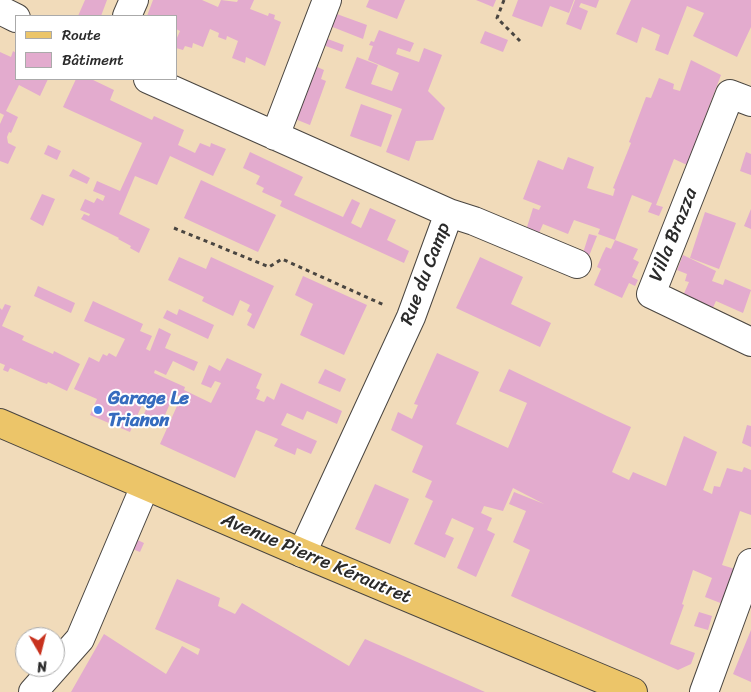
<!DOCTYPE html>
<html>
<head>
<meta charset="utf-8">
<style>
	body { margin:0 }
	#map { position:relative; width:751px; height:692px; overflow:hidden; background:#f1dbba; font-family:Sriracha,sans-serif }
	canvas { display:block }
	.legend { position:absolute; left:15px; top:15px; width:162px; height:65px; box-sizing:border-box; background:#fff; border:1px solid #aaa; margin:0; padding:6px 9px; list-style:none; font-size:15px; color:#2b2b2b }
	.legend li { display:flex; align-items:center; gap:10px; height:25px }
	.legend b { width:25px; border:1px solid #aaa }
	.north { position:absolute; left:15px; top:627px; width:50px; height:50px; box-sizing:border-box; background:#fff; border:1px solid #aaa; border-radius:50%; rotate:172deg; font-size:14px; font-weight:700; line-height:20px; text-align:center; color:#2b2b2b }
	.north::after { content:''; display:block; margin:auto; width:18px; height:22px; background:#c8321e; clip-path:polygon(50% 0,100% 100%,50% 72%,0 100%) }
</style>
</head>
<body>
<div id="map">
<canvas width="751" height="692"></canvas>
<ul class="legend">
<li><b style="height:6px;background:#ecc569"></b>Route</li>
<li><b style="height:14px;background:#e3abce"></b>Bâtiment</li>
</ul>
<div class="north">N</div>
</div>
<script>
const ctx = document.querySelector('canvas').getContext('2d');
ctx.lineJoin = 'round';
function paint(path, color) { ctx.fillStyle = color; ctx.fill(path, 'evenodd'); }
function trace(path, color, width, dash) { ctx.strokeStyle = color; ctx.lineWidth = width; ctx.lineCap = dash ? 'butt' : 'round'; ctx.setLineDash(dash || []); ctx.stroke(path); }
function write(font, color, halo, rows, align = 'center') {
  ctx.font = font + ' Sriracha,sans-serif'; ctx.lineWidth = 4; ctx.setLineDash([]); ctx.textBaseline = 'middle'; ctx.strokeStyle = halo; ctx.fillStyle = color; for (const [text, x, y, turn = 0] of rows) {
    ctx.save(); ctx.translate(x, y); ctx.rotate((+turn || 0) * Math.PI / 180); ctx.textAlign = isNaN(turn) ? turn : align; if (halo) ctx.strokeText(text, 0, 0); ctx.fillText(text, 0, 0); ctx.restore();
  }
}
paint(new Path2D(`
	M85,0H107L101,16H78Z
	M153,0H202L218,7L221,0L237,2L238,0H254L250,9L268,16L269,13L275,15L274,19L281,22L265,66L246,57L245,63L232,58L238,41L227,36L226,40L218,37L219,33L210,29L203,47L193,43L192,48L185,46L183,50L176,48V40L180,31L176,29V16H147Z
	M369,0H405L397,19L366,7Z
	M476,0H496L493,7Z
	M518,0H574L569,13L550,6L542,27L512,16Z
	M575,0H599L596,8L581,3L579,7L588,11L581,30L566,24Z
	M631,0H751V27L737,57L693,36L704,13L687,6L668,55L655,50L660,35L642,27L637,43L616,34Z
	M334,13L367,25L363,39L330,26Z
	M379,30L414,43L410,52L398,48L396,54L419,62L424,48L442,55L428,91L445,108L433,140L416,141L409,161L386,152L402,109L345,88L357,57L378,65L371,84L392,91L399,73L368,60L373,46L369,45L371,41L374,42Z
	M485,31L508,40L503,52L480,43Z
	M325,38L344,45L342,52L323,45Z
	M13,51L16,53V79H48L40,96L19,85L6,111L18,117L11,133L9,132L7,137L8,143L16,147L8,164L0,161V124L4,115L0,113V52L11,57Z
	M691,60L721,75L687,165L674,159L656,205L663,207L659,216L648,212L652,203L632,195L615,240L598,234L600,229L574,220L568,234L543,224L539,233L527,227L533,208L539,210L541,206L523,199L538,160L563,170L568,157L594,167L587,188L613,196L615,189L613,188L631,143L629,142L646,97L651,98L659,78L674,84L673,89L680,91Z
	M315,66L324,70L321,79L326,81L310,125L295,119Z
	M76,79H91L114,90L110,100L152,120L154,116L184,130L178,145L195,153L200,143L210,147L211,143L226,149L213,176L170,156L157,185L135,176L119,214L150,229L139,253L130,248L131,246L118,239L119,238L81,219L84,214L89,216L90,214L80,210L85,199L94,203L97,198L103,201L105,196L93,191L97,181L120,191L142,143L63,107Z
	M361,104L392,115L381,147L350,136Z
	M48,145L61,151L57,160L44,154Z
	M250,152L303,177L294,195L343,217L352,199L360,203L351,223L361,228L370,208L396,220L387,240L409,251L404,263L280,206L282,201L262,192L264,188L256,184L260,176L243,168Z
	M746,152L751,154V175L740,171Z
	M73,169L90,178L87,184L69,176Z
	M201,180L276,215L258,252L184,218Z
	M42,194L55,199L43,226L30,219Z
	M751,209V229L744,226Z
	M705,212L736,223L719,269L690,258Z
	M589,234L597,236L589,256L583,253Z
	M615,240L638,249L633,259L639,262L632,277L638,280L635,286L629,283L622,298L594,285L601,269L597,267L603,253L606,247L611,249Z
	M683,255L716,271L712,281L723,285L725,279L751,290L743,313L716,301L711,312L682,298L689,282L685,281L687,274L677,270Z
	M179,257L206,269L211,257L274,286L254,329L247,325L252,314L247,311L250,305L240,300L233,316L202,301L204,297L168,280Z
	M480,257L523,277L511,304L551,323L540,347L456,308Z
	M303,276L367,305L344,355L300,335L313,304L295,295Z
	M38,286L75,303L71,313L34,296Z
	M93,301L143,324L140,331L152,336L146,349L150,351L159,328L171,334L165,348L198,362L194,371L173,361L166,375L155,370L154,373L185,387L184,390L211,403L221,383L215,381L211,388L201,384L209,365L220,371L227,358L262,374L256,388L260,390L256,399L264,402L267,396L274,400L281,383L342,411L337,424L307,411L303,420L287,413L281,425L317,441L311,454L297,448L295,455L274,446L278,439L256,430L235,478L160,444L181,397L174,394L162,422L144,414L147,407L142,405L130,432L90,415L97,399L74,389L89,357L99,362L103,354L107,356L109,353L116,357L125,339L84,321Z
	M5,304L11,306L2,326L24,336L22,340L53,354L54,351L80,364L67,391L48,382L47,384L41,382L10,368L8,372L3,370L5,365L0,363V308L2,310Z
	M179,309L214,325L208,339L163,318L167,310L177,315Z
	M437,353L479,372L456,424L508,448L527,403L499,391L509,369L607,416L631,427L612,472L629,480L633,472L666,486L684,436L717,452L703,490L712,494L714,486L720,487L727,468L742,472L744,467L751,470V515L740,511L722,565L735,569L723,604L705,597L712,578L693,570L682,604L684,605L670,644L695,653L691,664L678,670L511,596L530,550L513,542L526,511L509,504L514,492L544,504L513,488L503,511L484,506L481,513L492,518L487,530L495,534L476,577L457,568L474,528L452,518L445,534L454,538L445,558L414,544L433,501L425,497L432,481L412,472L423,446L391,430L398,412L412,419L418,405L414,404Z
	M325,369L346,379L340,392L318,383Z
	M747,425L751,426V447L742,443Z
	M375,484L409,499L390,544L355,529Z
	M129,536L144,543L140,552L125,546Z
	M177,579L220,598L218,606L235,614L242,603L349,666L365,639L485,692H71L104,634L166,674L182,646L198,655L200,649L155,629Z
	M699,612L712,616L708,630L694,626Z
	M751,630V682L733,674Z`), '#e3abce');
const minor = new Path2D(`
	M0,10L16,18
	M127,16L134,0
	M148,79L449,213L411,317L302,553
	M751,102L730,94L651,294L751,342
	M275,136L327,0
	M449,213L474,221L577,264
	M33,692L80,639L145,486
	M704,692L751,563`);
const major = new Path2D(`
	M0,423L302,553L633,692`);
trace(minor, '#494540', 30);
trace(major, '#494540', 30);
trace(new Path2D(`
	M504,0L497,18L520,41
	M174,228L269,267L282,259L384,305`), '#494540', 3, [4, 4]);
trace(minor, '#fff', 28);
trace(major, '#ecc569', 28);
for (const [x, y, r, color] of [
	[98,410,5,"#3f7fe0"]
]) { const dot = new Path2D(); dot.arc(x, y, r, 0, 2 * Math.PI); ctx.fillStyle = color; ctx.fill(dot); trace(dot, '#fff', 2); }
write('19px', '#2b2b2b', '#fff', [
	["Villa Brazza",674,235,-68],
	["Rue du Camp",426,274,-69],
	["Avenue Pierre Kérautret",316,559,23]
]);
write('bold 19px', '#366cbe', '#fff', [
	["Garage Le",108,399],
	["Trianon",108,421]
], 'left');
</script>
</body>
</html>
